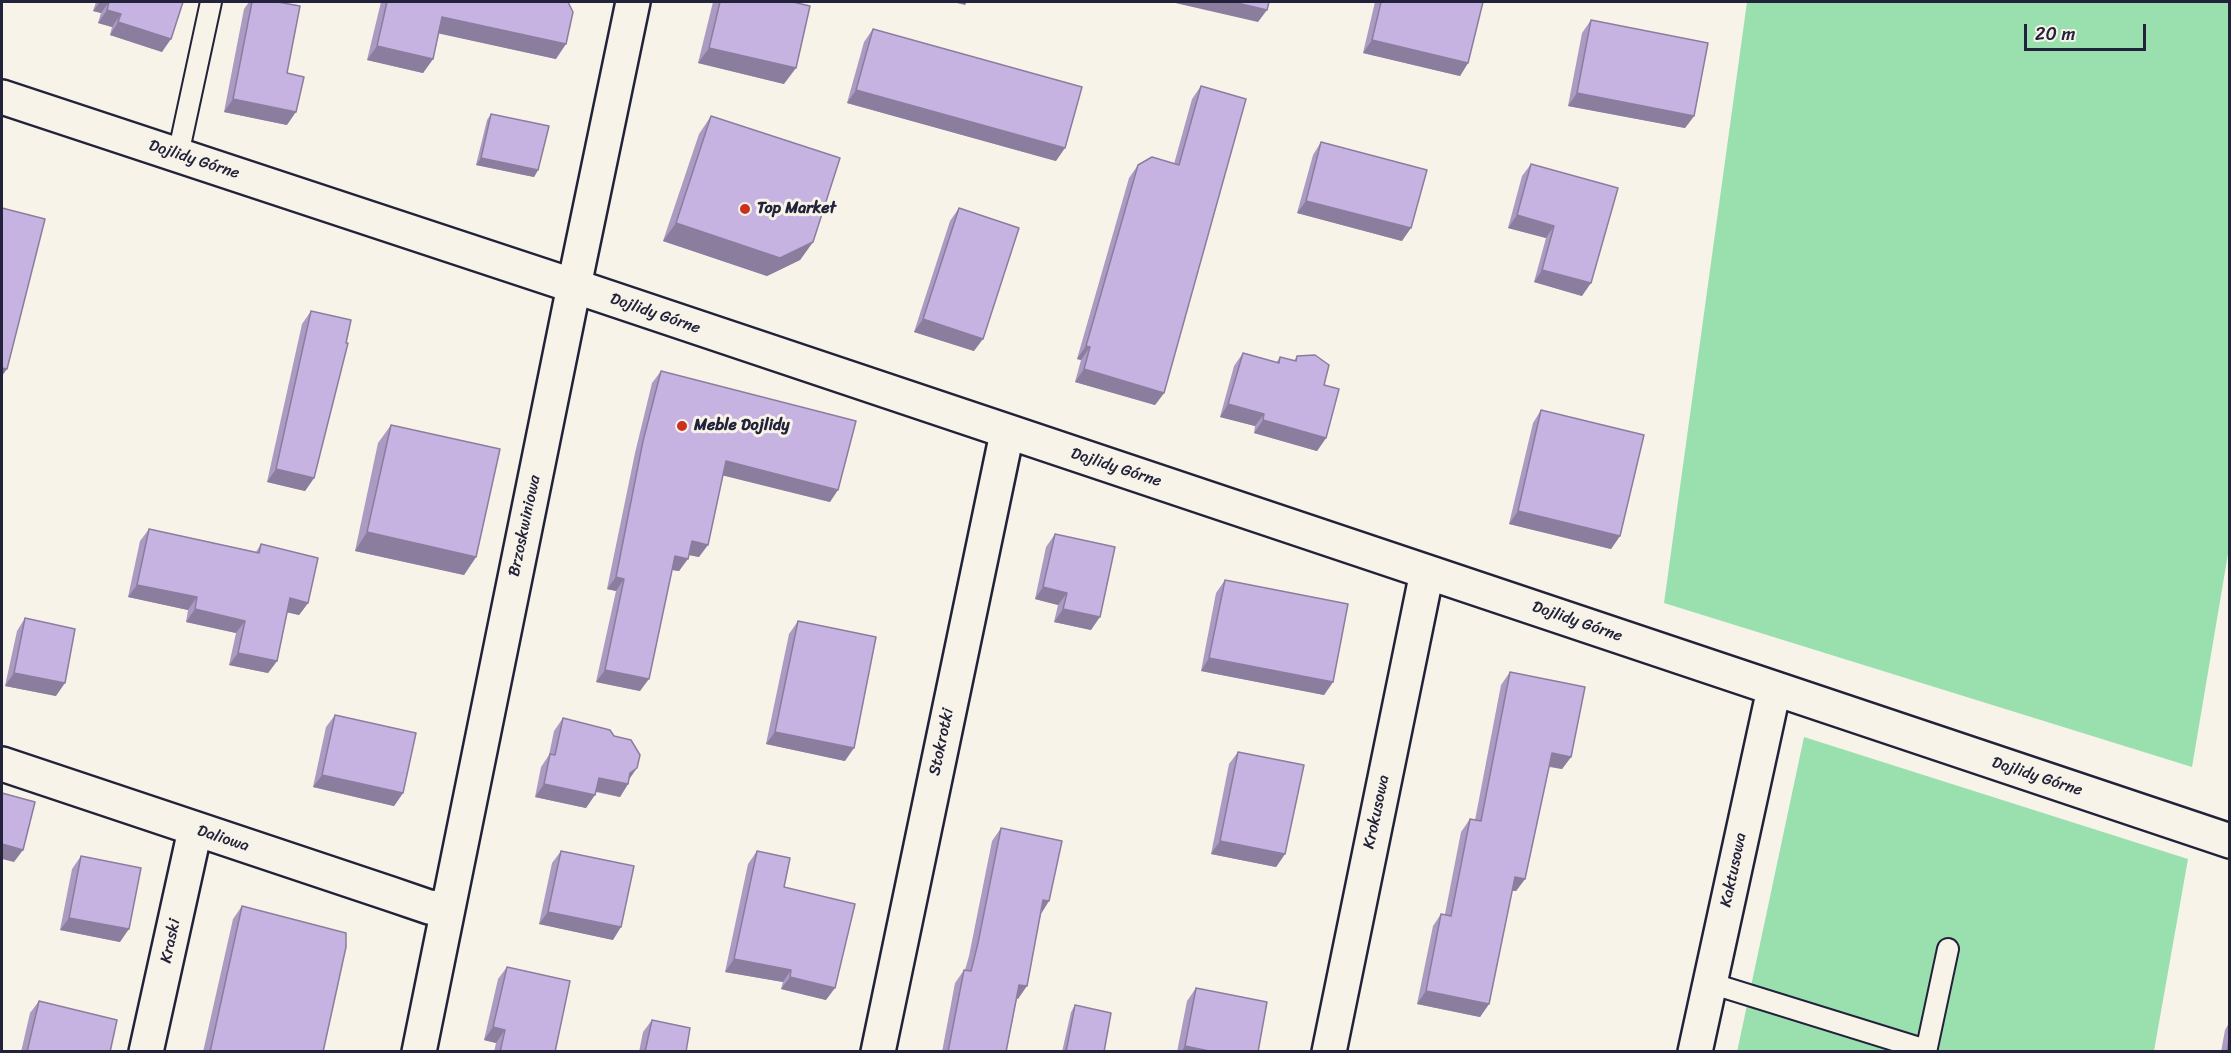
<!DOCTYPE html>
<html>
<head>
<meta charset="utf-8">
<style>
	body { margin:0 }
	#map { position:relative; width:2231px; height:1053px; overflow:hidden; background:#f7f3e8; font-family:Sriracha,sans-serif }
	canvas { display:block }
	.frame { position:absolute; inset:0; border:3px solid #22223b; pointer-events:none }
	.scale { position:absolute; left:2024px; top:24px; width:122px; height:27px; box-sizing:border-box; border:3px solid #22223b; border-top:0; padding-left:8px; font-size:18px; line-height:21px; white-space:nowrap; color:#22223b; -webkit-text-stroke:4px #f7f3e8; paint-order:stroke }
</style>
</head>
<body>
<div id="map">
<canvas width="2231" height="1053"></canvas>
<div class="frame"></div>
<div class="scale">20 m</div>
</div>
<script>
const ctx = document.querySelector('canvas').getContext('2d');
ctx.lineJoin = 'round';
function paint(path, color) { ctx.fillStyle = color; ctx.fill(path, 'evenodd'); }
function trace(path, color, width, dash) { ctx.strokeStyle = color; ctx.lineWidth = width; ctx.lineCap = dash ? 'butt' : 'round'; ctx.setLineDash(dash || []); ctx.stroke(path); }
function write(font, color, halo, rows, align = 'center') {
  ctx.font = font + ' Sriracha,sans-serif'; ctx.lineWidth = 6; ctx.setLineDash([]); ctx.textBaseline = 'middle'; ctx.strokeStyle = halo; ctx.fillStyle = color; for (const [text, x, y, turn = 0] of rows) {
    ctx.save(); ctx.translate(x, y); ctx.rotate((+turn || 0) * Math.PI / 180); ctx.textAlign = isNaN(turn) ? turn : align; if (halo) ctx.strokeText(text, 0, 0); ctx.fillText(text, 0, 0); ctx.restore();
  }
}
paint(new Path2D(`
	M1747,2H2229V548L2192,767L1664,603Z
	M1804,737L2188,859L2154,1051L1737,1052Z`), '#9ae0ae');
const service = new Path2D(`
	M178,155L211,2
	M1710,983L1926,1050
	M1926,1052L1948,949`);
const minor = new Path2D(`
	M633,2L574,286L2230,841
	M2,764L391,894L429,907L446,909
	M146,1052L195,830
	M878,1052L1007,433
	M1329,1052L1427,572
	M1695,1052L1774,689`);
const tertiary = new Path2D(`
	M2,97L574,286L419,1052`);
trace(service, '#22223b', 24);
trace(minor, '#22223b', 38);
trace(tertiary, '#22223b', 38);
trace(service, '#f7f3e8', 20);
trace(minor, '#f7f3e8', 33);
trace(tertiary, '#f7f3e8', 33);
paint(new Path2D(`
	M96,2H183L162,52L110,35L112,27L98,23L101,13L93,11Z
	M249,2H278L287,73V125L224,112L244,9Z
	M381,2H568L556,59L439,33L433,59L423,73L367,60Z
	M713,2H793L784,84L698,63Z
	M1375,2H1483L1468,63L1460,76L1363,53Z
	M1591,20L1694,116L1685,128L1568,106L1582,33Z
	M873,29L1056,161L847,103L864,42Z
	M1201,86L1164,393L1155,405L1075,382L1081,360L1077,359L1129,178L1138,165L1174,164L1192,99Z
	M491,114L538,170L534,177L476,165L487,120Z
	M711,116L813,242L800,260L767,276L663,241L699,134Z
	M1321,142L1402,241L1297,213L1313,155Z
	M1531,164L1582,296L1534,282L1546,238L1508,228L1522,176Z
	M959,208L974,351L914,332L950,221Z
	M311,311L314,478L305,491L267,482L302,324Z
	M1243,353L1276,363L1280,357L1294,361L1297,356L1324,385L1326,438L1317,451L1254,433L1255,426L1220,417L1234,366Z
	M661,371L830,502L723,475L699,557L689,555L679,571L672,570L640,691L596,682L616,591L607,589L635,453L652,383Z
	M1541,410L1620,536L1611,549L1509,524L1533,423Z
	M391,425L476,557L464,575L355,551L378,443Z
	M149,529L256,552L261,544L308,603L299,615L287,612L277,661L268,673L229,665L236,633L186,622L188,610L128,597L140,541Z
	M1055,534L1091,630L1054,622L1058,605L1035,599L1046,547Z
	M1225,580L1333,682L1324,695L1201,671L1216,593Z
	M25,618L56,696L5,686L17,631Z
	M798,621L845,761L766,744L789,634Z
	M1510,672L1571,757L1562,769L1549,767L1525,879L1516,891H1512L1489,1004L1480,1017L1417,1004L1433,926L1441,914H1445L1461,832L1470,819L1475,820L1501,685Z
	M335,715L403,793L394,806L313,787L326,727Z
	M563,718L614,736L629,780L628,784L620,797L596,792L586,808L535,797L541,767L549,755L554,731Z
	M1238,752L1285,854L1276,867L1211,854L1229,764Z
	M1001,828L1041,914L1018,999L1017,998L1006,1052H942L955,983L964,970H965L969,956L992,841Z
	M561,851L613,940L539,924L552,863Z
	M757,851L784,887L826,1000L781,989L783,982L725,972L748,864Z
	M81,856L120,942L60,930L72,869Z
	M242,906L323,1052H203L233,919Z
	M507,967L555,1052H494L496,1043L484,1040L498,979Z
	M1196,988L1258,1052H1177L1187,1001Z
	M39,1001L110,1052H21L30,1013Z
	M1075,1005L1104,1052H1062L1071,1012Z
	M652,1020L686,1052H639L643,1032Z
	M2229,1023V1052H2221L2225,1030Z`), '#ab9ac2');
paint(new Path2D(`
	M100,2H109L101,13L93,11Z
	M953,2H967L965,5Z
	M1171,2H1233L1267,10L1258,22Z
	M107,10L121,14L112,27L98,23Z
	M442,17L566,44L556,59L432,32Z
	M118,22L171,39L162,52L110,35Z
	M1372,40L1468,63L1460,76L1363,53Z
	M377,46L433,59L423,73L367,60Z
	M709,48L796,68L784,84L698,63Z
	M856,90L1065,148L1056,161L847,103Z
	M1577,93L1694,116L1685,128L1568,106Z
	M233,99L296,112L287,125L224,112Z
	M481,158L538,170L534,177L476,165Z
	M1306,201L1411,228L1402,241L1297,213Z
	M1517,215L1554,226L1546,238L1508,228Z
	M676,223L813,242L800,260L767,276L663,241Z
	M1542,270L1591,283L1582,296L1534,282Z
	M923,319L983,339L974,351L914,332Z
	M1086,346L1090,347L1081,360L1077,359Z
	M2,368L7,369L2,376Z
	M1084,369L1164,393L1155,405L1075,382Z
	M1228,404L1264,414L1255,426L1220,417Z
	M1263,420L1326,438L1317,451L1254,433Z
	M726,461L838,490L830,502L717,474Z
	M276,469L314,478L305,491L267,482Z
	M1518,511L1620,536L1611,549L1509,524Z
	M367,532L476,557L464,575L355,551Z
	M692,541L708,545L699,557L684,554Z
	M675,556L688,559L679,571L666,569Z
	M616,577L624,579L616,591L607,589Z
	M137,585L197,597L188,610L128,597Z
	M1043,587L1067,593L1058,605L1035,599Z
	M290,598L308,603L299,615L281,611Z
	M195,609L245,621L236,633L186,622Z
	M1063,609L1100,617L1091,630L1054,622Z
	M238,653L277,661L268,673L229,665Z
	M1209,658L1333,682L1324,695L1201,671Z
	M605,670L649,679L640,691L596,682Z
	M14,673L65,683L56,696L5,686Z
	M775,732L854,748L845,761L766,744Z
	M1552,753L1571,757L1562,769L1543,765Z
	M637,768L628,781V784L620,797L590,790L599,778L630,773Z
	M322,775L403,793L394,806L313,787Z
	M544,784L595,795L586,808L535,797Z
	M1220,841L1285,854L1276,867L1211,854Z
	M2,844L23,850L14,862L2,859Z
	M1515,877L1525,879L1516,891L1506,889Z
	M1043,900L1049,901L1041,914Z
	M548,912L621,927L613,940L539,924Z
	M69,918L129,929L120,942L60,930Z
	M734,959L791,970L783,982L725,972Z
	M790,977L835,988L826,1000L781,989Z
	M1019,985L1027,986L1018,999L1010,997Z
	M1426,991L1489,1004L1480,1017L1417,1004Z
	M493,1027L505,1030L496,1043L484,1040Z
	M1185,1046L1214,1052H1181Z`), '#8b7d9e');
const building = new Path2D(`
	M109,2H183L171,39L118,22L121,14L107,10Z
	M252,2H278L300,6L287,73L304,77L296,112L233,99Z
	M387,2H568L573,12L566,44L442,17L433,59L377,46Z
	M720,2H793L810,6L796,68L709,48Z
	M1233,2H1269L1267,10Z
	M1381,2H1483L1468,63L1372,40Z
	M1591,20L1708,43L1694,116L1577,93Z
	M873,29L1082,87L1065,148L856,90Z
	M1201,86L1246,99L1164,393L1084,369L1090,347L1086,346L1138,165L1152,157L1179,165Z
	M491,114L549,126L538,170L481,158Z
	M711,116L840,158L813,242L780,258L676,223Z
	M1321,142L1427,170L1411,228L1306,201Z
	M1531,164L1618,188L1591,283L1542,270L1554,226L1517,215Z
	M2,208L45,219L7,369L2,368Z
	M959,208L1019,228L983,339L923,319Z
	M311,311L351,320L346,343H348L314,478L276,469Z
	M1243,353L1279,363L1280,357L1296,361L1297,356L1315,355L1329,365L1324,385L1339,389L1326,438L1263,420L1264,414L1228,404Z
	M661,371L856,421L838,490L726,461L708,545L692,541L688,559L675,556L649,679L605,670L624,579L616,577L643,441Z
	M1541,410L1644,435L1620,536L1518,511Z
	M391,425L500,449L476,557L367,532Z
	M149,529L259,553L261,544L318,558L308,603L290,598L277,661L238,653L245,621L195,609L197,597L137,585Z
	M1055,534L1115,547L1100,617L1063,609L1067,593L1043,587Z
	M1225,580L1348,604L1333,682L1209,658Z
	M25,618L75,629L65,683L14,673Z
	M798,621L876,637L854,748L775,732Z
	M1510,672L1585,687L1571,757L1552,753L1525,879L1515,877L1489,1004L1426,991L1441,914L1451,916L1470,819L1481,821Z
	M335,715L416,733L403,793L322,775Z
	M563,718L610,730L614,736L631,740L640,755L637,768L630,773L628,784L599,778L595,795L544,784L550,754L555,755Z
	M1238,752L1304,765L1285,854L1220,841Z
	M2,793L35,802L23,850L2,844Z
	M1001,828L1062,841L1049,901L1043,900L1027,986L1019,985L1006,1052H948L964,970L971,971L978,943Z
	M561,851L634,866L621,927L548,912Z
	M757,851L790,858L784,887L855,904L835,988L790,977L791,970L734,959Z
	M81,856L141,868L129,929L69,918Z
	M242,906L346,933V947L323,1052H210Z
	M507,967L570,981L555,1052H500L505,1030L493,1027Z
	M1196,988L1267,1002L1258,1052H1214L1185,1046Z
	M39,1001L117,1020L110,1052H27Z
	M1075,1005L1111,1013L1104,1052H1066Z
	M652,1020L690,1028L686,1052H645Z
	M2229,1039V1052H2227Z`);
paint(building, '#c7b3e2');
trace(building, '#8b7d9e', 1.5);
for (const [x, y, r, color] of [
	[745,209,6,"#c8321e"],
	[682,426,6,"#c8321e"]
]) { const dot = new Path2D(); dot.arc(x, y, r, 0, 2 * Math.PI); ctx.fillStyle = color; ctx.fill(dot); trace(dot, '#f7f3e8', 2); }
write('16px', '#22223b', '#f7f3e8', [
	["Dojlidy Górne",194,160,18],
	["Dojlidy Górne",655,314,19],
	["Dojlidy Górne",1116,468,18],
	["Brzoskwiniowa",525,526,-78],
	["Dojlidy Górne",1577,622,19],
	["Stokrotki",942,742,-78],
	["Dojlidy Górne",2037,777,18],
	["Krokusowa",1377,812,-78],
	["Daliowa",223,839,18],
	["Kaktusowa",1734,870,-78],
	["Kraski",171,941,-78]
]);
write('bold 16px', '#22223b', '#f7f3e8', [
	["Top Market",757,209],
	["Meble Dojlidy",694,426]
], 'left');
</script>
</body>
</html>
